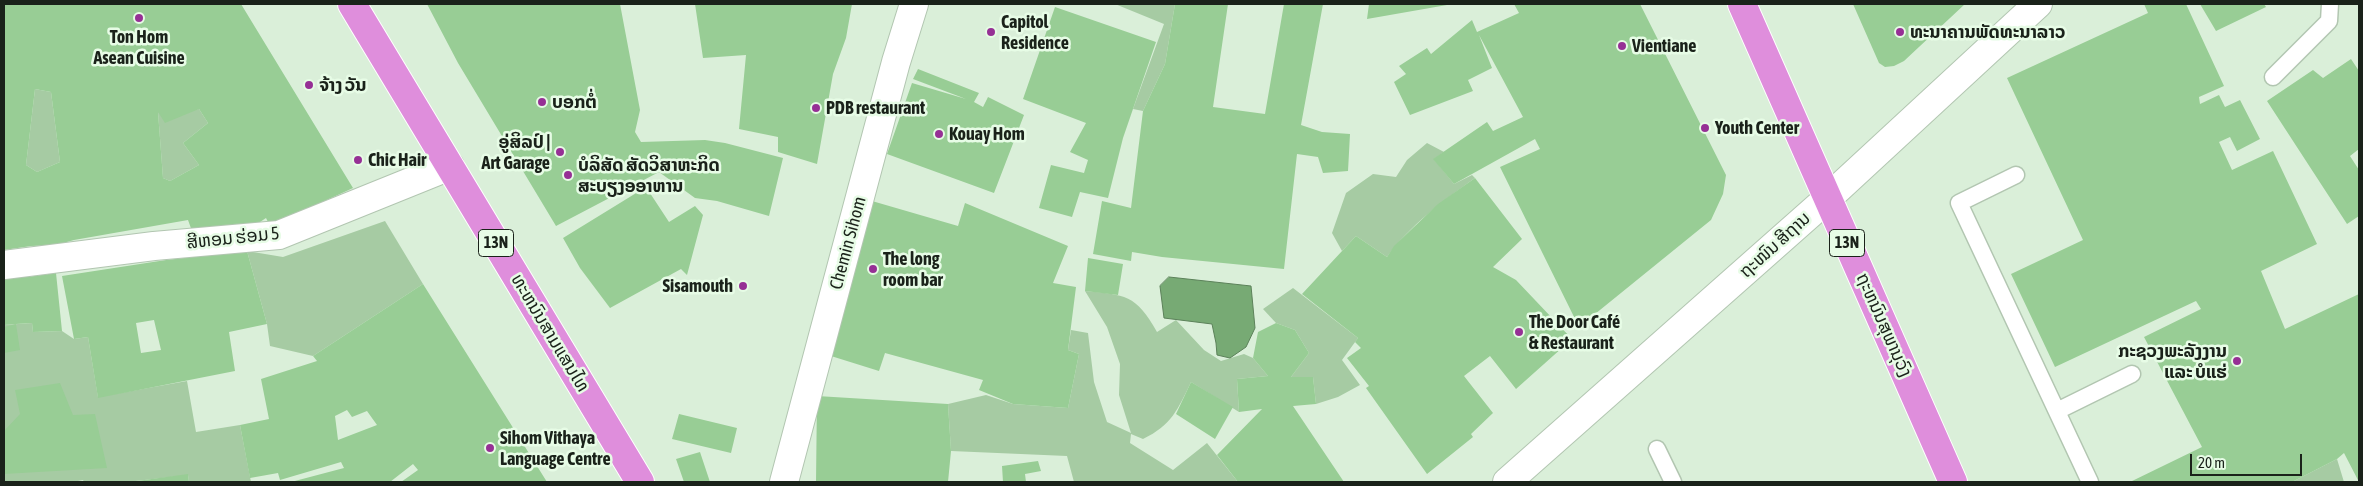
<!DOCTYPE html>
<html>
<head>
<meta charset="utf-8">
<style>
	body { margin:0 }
	#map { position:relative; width:2363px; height:486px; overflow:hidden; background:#daefd9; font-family:"Asap Condensed",sans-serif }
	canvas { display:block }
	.frame { position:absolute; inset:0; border:5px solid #1a221a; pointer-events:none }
	.scale { position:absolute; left:2190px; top:454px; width:112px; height:22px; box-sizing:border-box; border:2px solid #1a221a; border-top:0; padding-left:6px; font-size:15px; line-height:18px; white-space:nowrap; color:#1a221a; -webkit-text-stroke:4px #e7fce6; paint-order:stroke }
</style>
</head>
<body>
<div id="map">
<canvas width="2363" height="486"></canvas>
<div class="frame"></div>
<div class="scale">20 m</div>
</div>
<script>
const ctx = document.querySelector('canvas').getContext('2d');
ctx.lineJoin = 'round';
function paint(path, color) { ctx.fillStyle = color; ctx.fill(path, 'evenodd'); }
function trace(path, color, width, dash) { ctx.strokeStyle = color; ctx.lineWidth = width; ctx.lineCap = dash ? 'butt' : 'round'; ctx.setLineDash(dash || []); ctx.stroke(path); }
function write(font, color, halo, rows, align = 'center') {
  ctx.font = font + ' "Asap Condensed","Noto Sans Lao",sans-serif'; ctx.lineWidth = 5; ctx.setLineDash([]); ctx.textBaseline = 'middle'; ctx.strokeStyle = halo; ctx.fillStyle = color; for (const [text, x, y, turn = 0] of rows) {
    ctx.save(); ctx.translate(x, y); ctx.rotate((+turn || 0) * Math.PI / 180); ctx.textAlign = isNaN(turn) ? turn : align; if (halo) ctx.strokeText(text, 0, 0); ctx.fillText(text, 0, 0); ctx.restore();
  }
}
paint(new Path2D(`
	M1115,4H1175L1165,64L1143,111L1133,109L1164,24Z
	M35,89L51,92L60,162L37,172L26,165Z
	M199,109L208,123L183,143L199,165L170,181L163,178L158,112Z
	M1427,143L1444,152L1434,159L1454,184L1472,175L1475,178C1443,201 1410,225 1387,257L1356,236L1342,251L1332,233L1346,193L1373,174L1396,177L1407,160Z
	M385,221L423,284L313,356L270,346L267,324L247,251L283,257Z
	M1293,288L1358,338L1342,360L1360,385L1338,397L1316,404L1313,377H1291L1309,353L1295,330L1276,323L1263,309Z
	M1085,291C1125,295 1136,294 1157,332L1176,320L1204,350L1221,361L1244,354L1253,358L1268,376L1237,379L1239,412L1191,382C1178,409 1172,425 1143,439L1131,434L1130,443L1173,470L1207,443L1238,482H1074L1067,456L951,451L948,404L986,395L1013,404L1068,408L1079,354L1068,350L1071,330L1088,333L1094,382L1107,422L1131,433L1119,395L1120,364L1107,327Z
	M32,323L33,332L62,331L74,339L88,337L98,397L187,381L196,432L240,425L251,482H189L188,475L127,482H84L83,480L73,482H4V325Z
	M2337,459L2344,482H2292Z`), '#a6cba3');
const water = new Path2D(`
	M1169,277L1251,286L1255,328L1246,347L1230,358L1217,355L1216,343L1212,324L1164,318L1160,286Z`);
paint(water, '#77aa74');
trace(water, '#5b8159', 1);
paint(new Path2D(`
	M4,4H241L353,188L270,226L266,218L254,226L192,231L188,220L74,240L56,245L31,246L4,250ZM35,89L51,92L60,162L37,172L26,165ZM199,109L208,123L183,143L199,165L170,181L163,178L158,112L165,123Z
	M427,4H620L640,110L635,132L641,142L705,140L725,143L783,158L769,216L717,201L695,198L659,172L556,226L458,63Z
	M695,4H852L846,38L833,74L817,164L778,152V137L739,129L746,55L703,58Z
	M1175,4H1228L1213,107L1265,114L1284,4H1323L1301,125L1322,132L1350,134L1348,171L1323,173L1318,157L1297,154L1284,269L1162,257L1132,252L1131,261L1093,254L1102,201L1131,208L1143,111L1165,64Z
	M1369,4H1447V5L1367,19Z
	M1514,4H1640L1726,175L1723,194L1711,220L1579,327L1500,167L1540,149L1535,139L1454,184L1433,159L1487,122L1493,131L1523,117L1479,35L1492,68L1468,80L1473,91L1410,115L1394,82L1406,74L1399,66L1427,48L1431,54L1472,20L1477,32L1519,13Z
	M1853,4H1965L1904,61L1894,66L1885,67L1879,63Z
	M2144,4H2186L2224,86L2199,97L2200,104L2219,95L2225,107L2240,100L2260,139L2237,151L2230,137L2219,142L2232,170L2273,151L2317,244L2261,271L2285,329L2359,294V482L2344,453L2337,459L2292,482H2130L2202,447L2144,337L2201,309L2196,301L2055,367L2011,274L2083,240L2007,78L2148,13Z
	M2200,4H2264L2266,7L2216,31Z
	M1055,7L1156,42L1123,138L1108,198L1080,192L1072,217L1039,208L1051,165L1084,173L1088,160L1070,152L1086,123L1023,99Z
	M2351,59L2359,71V149L2350,156L2359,170V216L2347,224L2267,101L2313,70L2323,78Z
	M918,69L979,93L974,102L983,107L988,97L1024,115L994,193L887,154L912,83L966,99L913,79Z
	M1475,178L1522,239L1493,267L1516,280L1572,339L1516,389L1490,356L1464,376L1493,413L1471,434L1473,437L1427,474L1366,388L1369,386L1347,358L1361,348L1355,342L1358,338L1302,294L1356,236L1387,257L1394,246L1438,204Z
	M646,187L669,222L695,206L703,215L687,275L681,269L610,308L580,268L563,238Z
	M872,201L958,226L965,203L1068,246L1053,283L1076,287L1068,350L1079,354L1068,408L1013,404L979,390L983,380L885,353L879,371L831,356Z
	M247,251L267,324L229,332L235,371L98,398L88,337L74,339L62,276L166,260ZM154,320L161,350L141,353L136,323Z
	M1088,258L1123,264L1118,295L1085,291Z
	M27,269V277L56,273L62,331L33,332L32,323L16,324L20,350L4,353V327L16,324L4,325V273Z
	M423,284L547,482H401L418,470L413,464L390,482H291L344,468L341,462L280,480L278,473L250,478L240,425L269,419L261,379L317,361L313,356ZM347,410L352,417L367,411L377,425L338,440L335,416Z
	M1276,323L1295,330L1309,353L1291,377H1313L1316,404L1293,406L1344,482H1238L1217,455L1262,409L1239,412L1237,379L1268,376L1253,358L1258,332Z
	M1191,382L1233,407L1215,439L1176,414Z
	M60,383L73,415L95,414L107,468L4,474V431L20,414L15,390Z
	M817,396L948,404L951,451L948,482H816Z
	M679,414L737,428L731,453L672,439Z
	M700,452L710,482H684L676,459Z
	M1038,461L1041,471L1025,474L1026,482H1003L1002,466Z
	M188,474L189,482H137V481Z`), '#98cd95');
const service = new Path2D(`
	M2273,77L2329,21L2330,4
	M2016,175L1959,203L2090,482
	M2057,411L2132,374
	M1657,449L1673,482`);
const minor = new Path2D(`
	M4,265L154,246L279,235L450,166
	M784,482L896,62L914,4`);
const tertiary = new Path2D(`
	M1507,482L1828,198L2038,4`);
const trunk = new Path2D(`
	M352,4L640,482
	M1742,4L1953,482`);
trace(service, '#b2c6b1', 19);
trace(minor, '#b2c6b1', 30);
trace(tertiary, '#b2c6b1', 30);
trace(trunk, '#fff', 30);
trace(service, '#fff', 16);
trace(minor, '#fff', 28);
trace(tertiary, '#fff', 28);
trace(trunk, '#df8edc', 28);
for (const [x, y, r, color] of [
	[139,18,5,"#963095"],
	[991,32,5,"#963095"],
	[1900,32,5,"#963095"],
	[1622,46,5,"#963095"],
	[309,85,5,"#963095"],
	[542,102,5,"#963095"],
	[816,108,5,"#963095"],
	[1705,128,5,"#963095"],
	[939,134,5,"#963095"],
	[560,152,5,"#963095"],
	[358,160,5,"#963095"],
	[568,175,5,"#963095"],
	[873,269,5,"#963095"],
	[743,286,5,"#963095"],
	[1519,332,5,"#963095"],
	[2237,361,5,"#963095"],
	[490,448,5,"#963095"]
]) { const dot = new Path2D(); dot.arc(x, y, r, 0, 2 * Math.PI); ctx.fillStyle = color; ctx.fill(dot); trace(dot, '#e7fce6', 2); }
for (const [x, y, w] of [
	[496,243,35],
	[1847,243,35]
]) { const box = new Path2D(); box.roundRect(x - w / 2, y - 13.5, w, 27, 4); ctx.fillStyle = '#e7fce6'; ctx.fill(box); trace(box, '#1a221a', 1); }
write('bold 16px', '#1a221a', null, [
	["13N",496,243],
	["13N",1847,243]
]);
write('bold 18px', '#1a221a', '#e7fce6', [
	["Capitol",1001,22],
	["Residence",1001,43],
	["ທະນາຄານພັດທະນາລາວ",1910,32],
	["Ton Hom",139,37,"center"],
	["Asean Cuisine",139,58,"center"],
	["Vientiane",1632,46],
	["ຈ້າງ ວັນ",319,85],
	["ບອກຕໍ່",552,102],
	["PDB restaurant",826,108],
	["Youth Center",1715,128],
	["Kouay Hom",949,134],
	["ອູ່ສິລປ໌ |",550,142,"right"],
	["Art Garage",550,163,"right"],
	["Chic Hair",368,160],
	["ບໍລິສັດ ສັດວິສາຫະກິດ",578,165],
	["ສະບຽງອອາຫານ",578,186],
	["The long",883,259],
	["room bar",883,280],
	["Sisamouth",733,286,"right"],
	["The Door Café",1529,322],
	["& Restaurant",1529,343],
	["ກະຊວງພະລັງງານ",2227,351,"right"],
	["ແລະ ບໍແຮ່",2227,372,"right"],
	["Sihom Vithaya",500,438],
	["Language Centre",500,459]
], 'left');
write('18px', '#1a221a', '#e7fce6', [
	["ສີຫອມ ຮ່ອມ 5",233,238,-6],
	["Chemin Sihom",848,243,-75],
	["ຖະໜົນ ສີຖານ",1775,245,-42],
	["ຖະຫນົນສຸພານຸວົງ",1884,325,66],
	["ທະຫນົນສາມແສນໄທ",550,333,59]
]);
</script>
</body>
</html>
